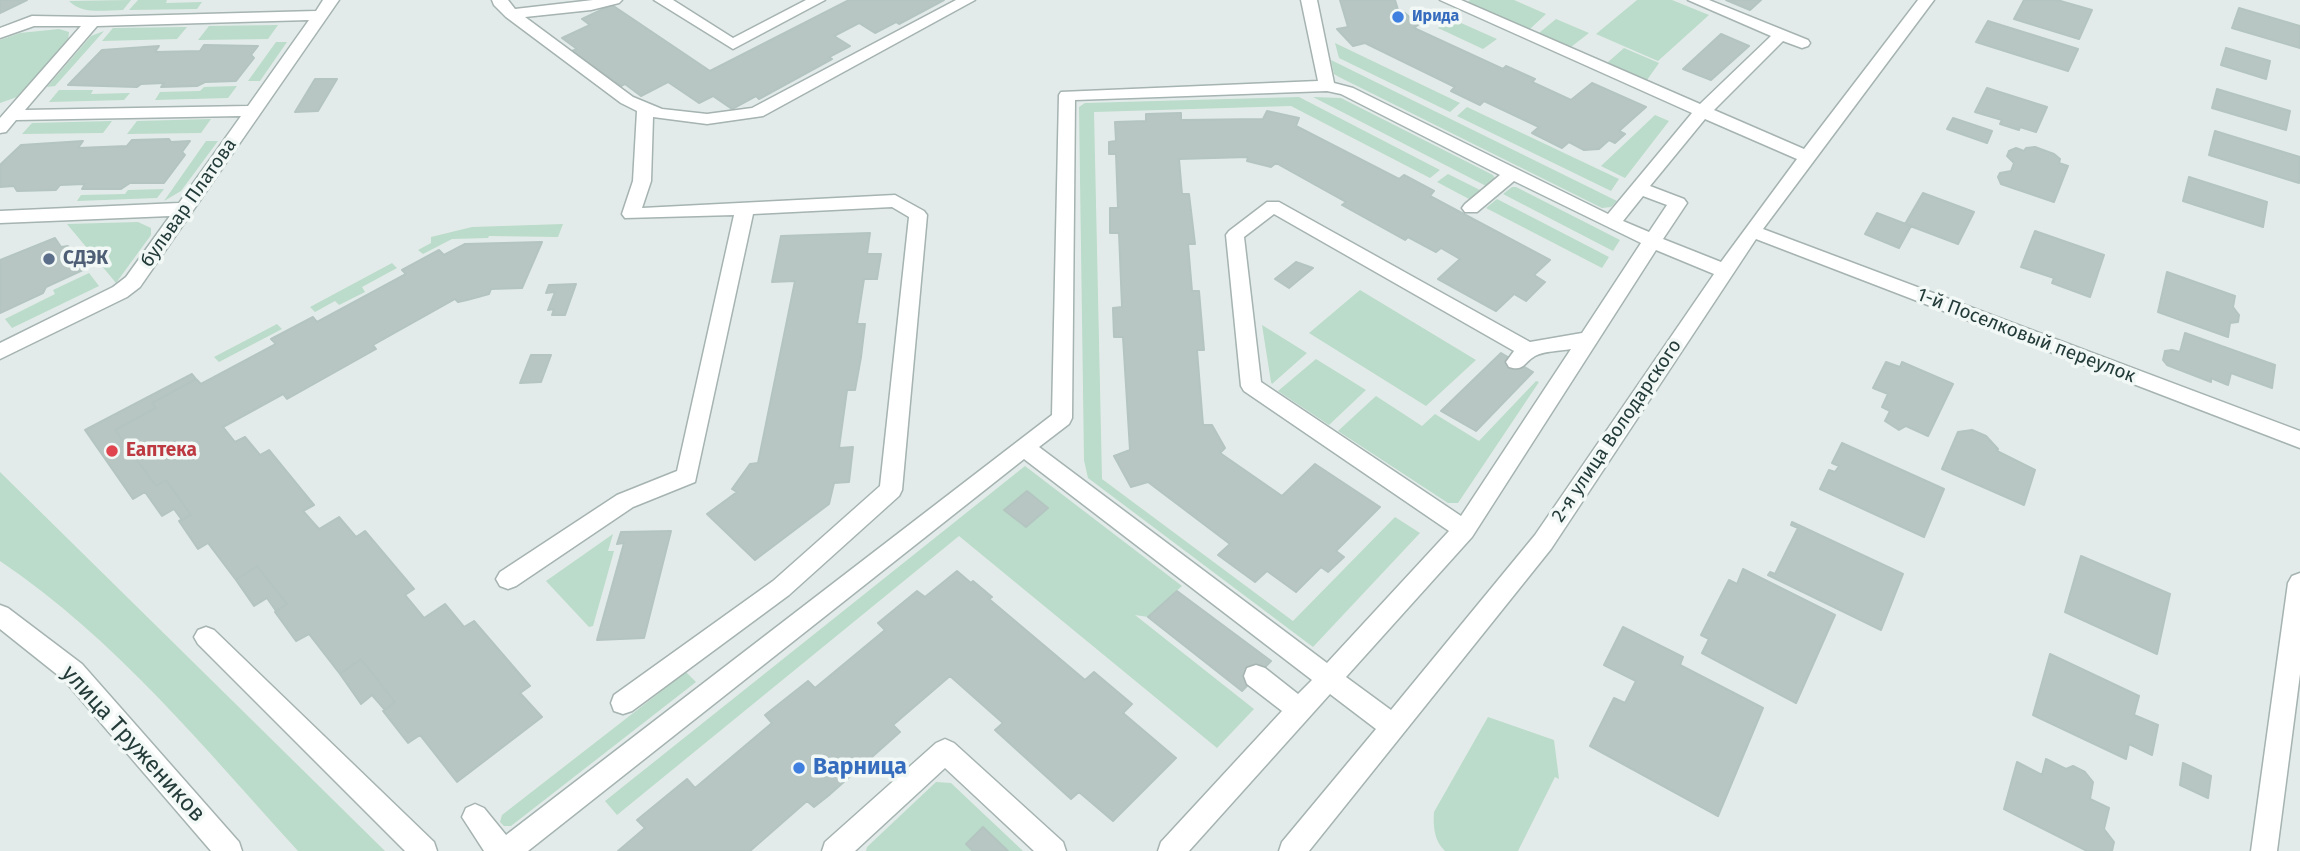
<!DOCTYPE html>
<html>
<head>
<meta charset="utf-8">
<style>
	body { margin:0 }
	canvas { display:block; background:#e2ebe9 }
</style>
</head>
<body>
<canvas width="2300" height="851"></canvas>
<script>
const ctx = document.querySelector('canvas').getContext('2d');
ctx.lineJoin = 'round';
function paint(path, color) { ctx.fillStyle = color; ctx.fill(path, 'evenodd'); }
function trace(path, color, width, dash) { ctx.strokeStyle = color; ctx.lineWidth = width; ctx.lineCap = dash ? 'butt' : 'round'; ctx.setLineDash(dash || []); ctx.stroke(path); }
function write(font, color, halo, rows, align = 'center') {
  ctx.font = font + ' "Fira Sans",sans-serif'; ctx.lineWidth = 7; ctx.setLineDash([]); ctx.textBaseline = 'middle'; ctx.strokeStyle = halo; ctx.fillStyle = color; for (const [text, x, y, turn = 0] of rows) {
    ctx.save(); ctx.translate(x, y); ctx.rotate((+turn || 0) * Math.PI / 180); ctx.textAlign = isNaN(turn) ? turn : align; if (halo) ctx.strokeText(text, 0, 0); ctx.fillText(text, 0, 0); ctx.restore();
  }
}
paint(new Path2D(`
	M131,0L123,10C104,10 83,15 69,1Z
	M138,0H167L166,3L202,2L197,9L129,10Z
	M1470,0H1514L1546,14L1530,29L1468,2Z
	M1637,0H1672L1709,15L1658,61L1596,34Z
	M1452,19L1497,39L1483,49L1438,28Z
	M1556,19L1589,33L1571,47L1539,33Z
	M278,25L268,39L198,40L209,26Z
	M187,27L177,39L102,41L113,28Z
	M59,29L69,32L68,41L17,97L0,103V40L20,33Z
	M104,31L55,86L47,87L91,36Z
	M276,42H287L260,81H248Z
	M1335,43L1460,103L1450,112L1339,58Z
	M1624,48L1659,63L1647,80L1607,63Z
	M1331,60L1617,201L1611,207L1602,208L1339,77L1334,74Z
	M237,86L228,98L155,100L160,92L200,91L204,87Z
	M59,90H93L91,94L130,93L124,100L49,102Z
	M1299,97L1440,170L1430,178L1291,106L1094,112L1102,479L1293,621L1395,517L1420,533L1313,647L1088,478L1084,460L1079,107L1085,103Z
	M1313,97L1341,98L1493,175L1495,179L1486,186Z
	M1467,107L1619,179L1611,191L1457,116Z
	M1655,115L1669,121L1625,178L1601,166Z
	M211,119L201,133L127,134L137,121Z
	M112,121L103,133L22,134L32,123Z
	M206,141H218L181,191L164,201Z
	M1448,174L1480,190L1469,199L1437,182Z
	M1512,187H1516L1620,240L1613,251L1503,194Z
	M164,189L157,198L77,201L81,195L125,194L128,190Z
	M1497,199L1609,257L1602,268L1486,208Z
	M138,222L151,228V235L116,283L67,224Z
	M563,224L558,237L489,236L488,238L452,239L423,254L418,250L431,243V237L472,227Z
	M392,263L397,268L362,287L365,292L339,305L335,301L315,312L310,307Z
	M89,273L99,286L12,328L5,319L55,294L53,290Z
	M1360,290L1476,360L1426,406L1309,333Z
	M277,324L282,329L219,362L214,357Z
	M1262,325L1307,353L1272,384L1271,382Z
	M1316,359L1366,390L1329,425L1278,391Z
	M1536,381L1539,382L1458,503H1448L1338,431L1376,396L1422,426L1435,414L1479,441Z
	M1025,466L1182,586L1148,617L1135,615L1254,709L1217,748L959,536L617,815L605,801Z
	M0,472L385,851H298C205,749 116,639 0,561Z
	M613,534L608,551H614L593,626L589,627L546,581Z
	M686,672L696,682L511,826H504L500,822L502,815Z
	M1488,717L1554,740L1559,779L1555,777L1518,851H1445C1434,841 1433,826 1434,812Z
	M936,782L951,783L1023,851H866L867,847Z`), '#bbdcca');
const building = new Path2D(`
	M0,0H27L0,13Z
	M849,0H944L899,24L896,22L875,33L859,23L834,36L850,46L829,57L832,59L759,99L756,96L732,109L713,96L699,103L668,82L641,96L625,84L621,86L572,51L577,49L562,38L590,25L582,19L612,5L710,71Z
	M1340,0H1395L1399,13H1405L1418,25L1414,28L1503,69L1506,66L1535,79L1532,82L1571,100L1592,83L1646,107L1619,131L1625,134L1615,143L1609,140L1599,149L1584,150L1569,142L1562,148L1532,133L1539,127L1484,101L1480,105L1451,91L1455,87L1365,43L1353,46L1337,29L1348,27Z
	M1726,0H1761L1750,10Z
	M2024,0H2057L2092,10L2079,39L2014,19Z
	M2239,8L2300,26V48L2232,28Z
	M1988,21L2078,49L2068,71L1976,42Z
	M1721,34L1749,46L1711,80L1683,69Z
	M204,45L258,46L251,55L254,58L236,81L205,82L197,86L161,87L164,83L141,84L137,87L68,85L102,50L159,46L155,52L200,51Z
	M2226,48L2270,61L2266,79L2221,65Z
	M315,79H337L318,111L295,112Z
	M1987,88L2047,107L2036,132L2020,127L2019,130L2000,124L2002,120L1975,112Z
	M2217,89L2290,111L2286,130L2212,108Z
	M1267,111L1299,118L1296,126L1399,179L1404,175L1434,191L1430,196L1550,260L1534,275L1545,282L1526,301L1514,294L1496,311L1438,279L1460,259L1441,248L1436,252L1408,237L1405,240L1342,205L1346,202L1276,163L1271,167L1247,161L1248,157L1179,159L1182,194H1189L1195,244H1188L1192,291H1199L1204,350H1197L1203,425H1212L1225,448L1220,453L1282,496L1315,464L1380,507L1336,551L1344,557L1328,572L1321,567L1296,592L1267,571L1255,582L1218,555L1230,544L1148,482L1131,487L1114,456L1130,450L1123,337H1114L1113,308L1122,307L1119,233H1110V208H1118L1116,154H1109V142L1116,141L1115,122L1146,121V114L1181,113V120L1263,119Z
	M1953,118L1992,131L1987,143L1947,129Z
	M2215,131L2300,157L2299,183L2209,155Z
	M169,139L171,142L190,141L182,152L185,155L164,183H130L121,189H82L85,184L60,185L56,190L17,191L14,186L0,187V165L21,145L83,141L78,148L127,146L132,140Z
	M2035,147L2054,154L2060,159L2059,163L2068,166L2054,202L2001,184L1998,177L2000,173L2011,171L2014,163L2007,156L2009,151L2016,148L2024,151L2026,148Z
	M2189,177L2267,202L2263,227L2183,201Z
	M1923,193L1974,212L1958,244L1905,224Z
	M1877,213L1911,226L1899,248L1865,234Z
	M2035,231L2104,255L2090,297L2052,283L2054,278L2021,267Z
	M870,233L867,254H881L877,279H864L857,324H865L861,357L855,390H847L839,448L853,447L849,482L834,483L829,504L755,560L707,514L737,492L732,489L750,464L758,463L795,281L772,282L781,236Z
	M55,238L61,247L68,246L85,269L46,287L43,293L0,313V260Z
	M542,242L522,288L491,289L489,294L467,300L458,302L455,299L373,345L376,349L287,399L283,394L223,427L235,442L245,437L260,455L269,450L314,505L303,511L319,529L339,517L356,537L365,531L414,589L405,595L424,618L445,604L464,627L474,621L530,686L520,693L542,717L457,782L420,735L408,743L383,711L395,702L361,659L340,674L309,634L296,641L275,612L287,604L257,566L236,580L208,543L198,549L179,521L191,515L166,480L156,486L115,430L156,408L152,403L196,379L201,384L276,344L271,339L313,317L317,322L406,274L402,270L439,250L444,255L465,244Z
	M1296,262L1313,268L1289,288L1275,279Z
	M2167,272L2235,296L2233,307L2239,315L2238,322L2230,323L2228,337L2158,312Z
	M576,284L565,315H552L554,309L548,310L555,292L546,293L549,285Z
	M2185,333L2275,365L2272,388L2231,373L2228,385L2211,378V382L2167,365L2163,360L2165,351L2172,350L2180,352Z
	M1501,353L1533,372L1476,431L1441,411Z
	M531,355H551L541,382L520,383Z
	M1886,362L1900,367L1902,362L1953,384L1928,436L1906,426L1899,430L1885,421L1890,411L1882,407L1888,394L1873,388Z
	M192,374L196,379L152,403L156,408L115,430L156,486L166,480L191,515L182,520L174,509L162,516L145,492L133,499L85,430Z
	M1972,430L1986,436L1998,449L1997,451L2035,470L2024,505L1942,469L1958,432Z
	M1842,443L1944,489L1924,537L1820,489L1829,470L1835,472L1839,466L1832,463Z
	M1027,491L1048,508L1026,527L1004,510Z
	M1792,522L1903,574L1881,630L1768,575L1770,572L1775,574L1798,528L1791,525Z
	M671,531L644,638L597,640L624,543L617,544L621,532Z
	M2081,556L2170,594L2157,654L2065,612Z
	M257,566L287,604L276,611L267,598L254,606L236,580Z
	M1743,569L1835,615L1796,703L1702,653L1709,639L1701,635L1729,580L1737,584Z
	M957,571L971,583L973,581L992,597L989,599L1085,680L1094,672L1132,704L1123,713L1176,758L1113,821L1079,792L1071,799L995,730L1003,723L950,676L893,725L900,732L828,796L814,807L807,801L750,851H618L645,828L637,820L687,779L695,788L772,723L765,715L808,681L815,688L885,630L878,623L917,591L925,597Z
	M1177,591L1271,661L1242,691L1148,617Z
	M1623,627L1683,657L1680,665L1763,708L1718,816L1590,746L1614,698L1625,703L1636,681L1604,665Z
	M2050,654L2139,696L2134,715L2158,725L2152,755L2129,744L2126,759L2033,715Z
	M361,659L395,702L385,710L372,695L361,704L340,674Z
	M2046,759L2066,769L2073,766L2085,772L2093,782L2090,799L2109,808L2104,829L2114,842L2112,851H2087L2004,809L2017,762L2042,775Z
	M2183,763L2211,776L2208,798L2180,785Z
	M983,827L1008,851H973L966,844Z`);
paint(building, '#b7c6c2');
trace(building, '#b4c5c1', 2);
const minor = new Path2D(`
	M323,0H339L140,287L127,297L0,359V343L113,287L126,277L170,216L0,223V211L179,203L241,116L16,120L6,132L0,133V118L81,26H34L0,38V28L32,16L93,17L316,11ZM309,20L248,106L25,110L97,26Z
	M492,0H508L515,9L593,0H622L619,3L591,10L525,17L633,97L662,109L707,114L752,108L956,0H975L763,116L707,124L653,117L651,181L642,208L895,195L924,211L927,215L902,490L899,496L789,595L632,711L623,714L614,711L611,703L614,695L773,581L880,486L909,217L892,207L753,214L695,482L633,507L516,586L508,589L500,586L496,579L500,572L617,495L677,471L734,215L625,218L622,214L633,181L637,111L621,103L506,17L494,5Z
	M654,0H673L733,38L806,0H825L733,49Z
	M1301,0H1317L1334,83L1353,88L1608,214L1692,113L1440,0H1461L1700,104L1771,36L1688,0H1709L1808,40L1810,43L1808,46L1802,48L1783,41L1714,110L1804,149L1918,0H1934L1763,229L2300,431V448L1756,239L1551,549L1309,851H1279L1282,842L1376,729L1330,694L1189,851H1158L1161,842L1282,711L1247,684L1244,676L1247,668L1256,665L1265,668L1298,694L1312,680L1024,459L528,851H484L462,817L466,808L475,804L484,808L506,835L1052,415L1059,95L1061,92L1318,81ZM1327,91L1341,94L1500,175L1465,204L1462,208L1465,212H1477L1514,181L1641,243L1582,333L1530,342L1279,202H1267L1229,231L1226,235L1241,386L1244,391L1449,531L1327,663L1039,447L1069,424L1072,418L1075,100ZM1705,119L1797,159L1721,262L1663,239L1687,203L1684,199L1650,186ZM1643,196L1667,205L1649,232L1623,221ZM1274,214L1514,351L1506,362L1509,367C1524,372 1524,362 1535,356C1544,351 1560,351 1571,349L1461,516L1261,382L1244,237ZM1656,250L1714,274L1535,535L1391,710L1346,677L1472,537Z
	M2300,573V674L2277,851H2251L2288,583L2292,576Z
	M0,605L8,608L82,664L239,842L242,851H211L64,680L0,629Z
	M206,627L214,630L434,842L437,851H405L198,644L194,637L198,630Z
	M945,739L954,743L1063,842L1066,851H1034L945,768L855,851H822L825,842L936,743Z`);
trace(minor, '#a5b3b1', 3);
paint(minor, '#fff');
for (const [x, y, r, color] of [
	[1398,17,7,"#3f7fe0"],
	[49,259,7,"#5c6f8a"],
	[112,451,7,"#e0444e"],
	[799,768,7,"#3f7fe0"]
]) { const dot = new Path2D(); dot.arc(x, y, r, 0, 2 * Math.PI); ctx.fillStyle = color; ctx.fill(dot); trace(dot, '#f2f8f6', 2.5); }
write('bold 16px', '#366cbe', '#f2f8f6', [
	["Ирида",1412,17]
], 'left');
write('19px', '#233b39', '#f2f8f6', [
	["бульвар Платова",189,203,-55],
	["1-й Поселковый переулок",2026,336,21],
	["2-я улица Володарского",1617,431,-56]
]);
write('bold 19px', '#4e5e75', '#f2f8f6', [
	["СДЭК",63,259]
], 'left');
write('bold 19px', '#be3a42', '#f2f8f6', [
	["Еаптека",126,451]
], 'left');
write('23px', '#233b39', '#f2f8f6', [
	["улица Тружеников",133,744,48]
]);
write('bold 23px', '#366cbe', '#f2f8f6', [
	["Варница",813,768]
], 'left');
</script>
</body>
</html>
